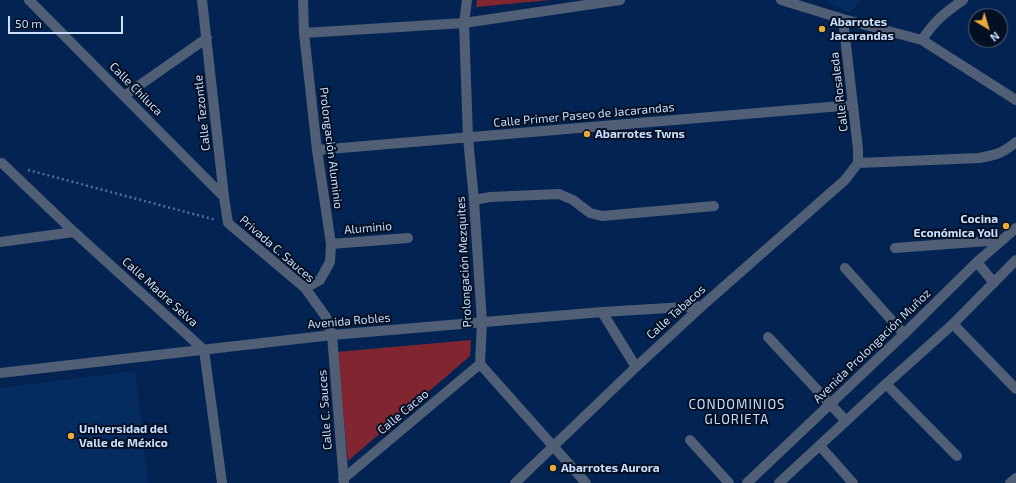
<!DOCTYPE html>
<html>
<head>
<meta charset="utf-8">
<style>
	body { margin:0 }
	#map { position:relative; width:1016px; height:483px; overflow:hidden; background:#032452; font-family:"Exo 2",sans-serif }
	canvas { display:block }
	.north { position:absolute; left:968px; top:8px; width:40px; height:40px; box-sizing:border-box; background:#030f23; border:1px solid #53627a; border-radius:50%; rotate:142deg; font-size:11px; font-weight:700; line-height:16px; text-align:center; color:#cbdffd }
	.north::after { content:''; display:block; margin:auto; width:14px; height:18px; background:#eaaa38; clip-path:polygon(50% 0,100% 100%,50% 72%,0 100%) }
	.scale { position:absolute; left:8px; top:16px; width:115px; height:18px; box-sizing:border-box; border:2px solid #cbdffd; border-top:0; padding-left:5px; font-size:12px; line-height:14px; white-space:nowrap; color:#cbdffd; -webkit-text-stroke:3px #030f23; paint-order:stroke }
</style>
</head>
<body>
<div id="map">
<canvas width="1016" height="483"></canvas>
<div class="north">N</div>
<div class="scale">50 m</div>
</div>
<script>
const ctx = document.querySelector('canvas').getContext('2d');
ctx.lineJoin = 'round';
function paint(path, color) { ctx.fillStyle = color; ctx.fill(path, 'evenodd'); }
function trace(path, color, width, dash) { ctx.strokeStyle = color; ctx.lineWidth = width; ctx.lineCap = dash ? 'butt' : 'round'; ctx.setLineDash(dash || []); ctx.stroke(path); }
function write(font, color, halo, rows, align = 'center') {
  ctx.font = font + ' "Exo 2",sans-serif'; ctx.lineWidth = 4; ctx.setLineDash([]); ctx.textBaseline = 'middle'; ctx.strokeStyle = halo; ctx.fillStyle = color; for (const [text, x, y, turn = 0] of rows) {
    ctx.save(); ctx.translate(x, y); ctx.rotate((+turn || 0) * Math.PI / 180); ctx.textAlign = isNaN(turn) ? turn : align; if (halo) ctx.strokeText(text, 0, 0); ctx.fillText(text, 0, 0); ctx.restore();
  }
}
paint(new Path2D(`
	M826,0H861L849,13Z
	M135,371L148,483H0V388Z`), '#052c60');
paint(new Path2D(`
	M477,0H550L476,7Z
	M471,340L470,356L348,461L337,352Z`), '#812631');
trace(new Path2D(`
	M28,170L216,220`), '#526e95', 2.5, [2, 3]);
trace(new Path2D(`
	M29,0L224,197
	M202,0L224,197L228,223L305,288L326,317L332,335L344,483
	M303,0L304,33L317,150L331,244L330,262L320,280L305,288
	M467,0L464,23L468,138L474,200L482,322L480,364L586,483
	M781,0L843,19L922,40L1016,100
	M843,19L858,149V163
	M304,33L464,23L620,0
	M922,40C934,21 946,12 963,0
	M124,96L207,38
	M317,150L853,105
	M0,163H2L74,232L204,350L222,483
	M858,163L979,158C996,155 1003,153 1016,142
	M474,200L490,197L559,194L573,200L590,213L602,216L714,206
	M0,242L74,232
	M331,244L408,238
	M895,248L1002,240
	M845,268L904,334
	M602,312L636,367
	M953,324L1016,389
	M768,337L846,421
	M0,373L332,335L602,312L702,306
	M886,384L957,456
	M690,440L729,483
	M820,446L853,483
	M343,479L480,364
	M515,483L636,367L702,306L845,180L858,163
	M1010,483L1016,478`), '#505f76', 10);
trace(new Path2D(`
	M977,262L994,283
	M747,483L904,334L977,262L1016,228
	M779,483L886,384L953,324L1016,260`), '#505f76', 10);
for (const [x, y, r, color] of [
	[822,29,4,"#eaaa38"],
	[587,134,4,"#eaaa38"],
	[1006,226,4,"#eaaa38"],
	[71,436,4,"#eaaa38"],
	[553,468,4,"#eaaa38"]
]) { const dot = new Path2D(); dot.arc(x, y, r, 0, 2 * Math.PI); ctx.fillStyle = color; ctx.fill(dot); trace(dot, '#030f23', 1.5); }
write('bold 12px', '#cbdffd', '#030f23', [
	["Abarrotes",830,22],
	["Jacarandas",830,36],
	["Abarrotes Twns",595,134],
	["Cocina",998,219,"right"],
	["Económica Yoli",998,233,"right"],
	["Universidad del",79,429],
	["Valle de México",79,443],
	["Abarrotes Aurora",561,468]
], 'left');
write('12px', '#cbdffd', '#030f23', [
	["Calle Chiluca",136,89,45],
	["Calle Rosaleda",839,92,-97],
	["Calle Tezontle",202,113,-96],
	["Calle Primer Paseo de Jacarandas",584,115,-5],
	["Prolongación Aluminio",331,148,83],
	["Aluminio",368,228,-5],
	["Privada C. Sauces",277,249,41],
	["Prolongación Mezquites",464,262,-93],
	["Calle Madre Selva",160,292,42],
	["Calle Tabacos",676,312,-42],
	["Avenida Robles",349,321,-5],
	["Avenida Prolongación Muñoz",872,346,-44],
	["Calle C. Sauces",325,410,-94],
	["Calle Cacao",403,412,-40]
]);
ctx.letterSpacing = '1px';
write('13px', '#cbdffd', '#030f23', [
	["CONDOMINIOS",737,405],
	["GLORIETA",737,420]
]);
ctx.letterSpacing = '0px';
</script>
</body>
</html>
